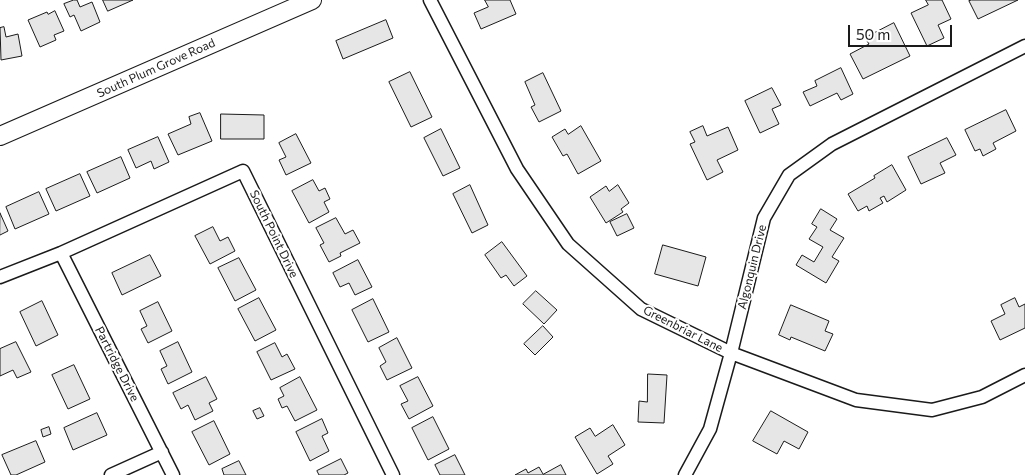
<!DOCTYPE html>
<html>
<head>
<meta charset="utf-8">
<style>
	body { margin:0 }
	#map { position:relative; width:1025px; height:475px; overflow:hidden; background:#fff; font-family:Commissioner,sans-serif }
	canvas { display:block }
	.scale { position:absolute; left:848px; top:25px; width:104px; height:22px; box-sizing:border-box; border:2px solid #1a1a1a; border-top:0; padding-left:6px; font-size:15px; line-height:18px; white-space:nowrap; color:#1a1a1a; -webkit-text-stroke:4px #fff; paint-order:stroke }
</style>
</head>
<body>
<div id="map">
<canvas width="1025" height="475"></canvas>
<div class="scale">50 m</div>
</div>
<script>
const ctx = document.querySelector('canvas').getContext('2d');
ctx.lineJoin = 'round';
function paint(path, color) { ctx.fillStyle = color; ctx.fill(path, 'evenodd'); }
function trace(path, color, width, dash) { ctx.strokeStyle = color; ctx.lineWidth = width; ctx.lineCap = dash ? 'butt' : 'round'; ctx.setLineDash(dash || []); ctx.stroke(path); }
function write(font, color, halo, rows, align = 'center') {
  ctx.font = font + ' Commissioner,sans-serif'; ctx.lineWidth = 4; ctx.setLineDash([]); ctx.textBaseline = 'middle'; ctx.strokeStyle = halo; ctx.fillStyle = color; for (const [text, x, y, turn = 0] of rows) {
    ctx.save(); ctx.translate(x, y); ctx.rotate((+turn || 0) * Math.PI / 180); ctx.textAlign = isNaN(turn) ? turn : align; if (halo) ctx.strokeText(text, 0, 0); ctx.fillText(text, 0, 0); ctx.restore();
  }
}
const building = new Path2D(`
	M74,0H77L80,7L92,2L100,22L81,31L74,15L70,17L64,4Z
	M103,0H133L108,11Z
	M485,0H510L516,14L481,29L474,13L488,7Z
	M926,0H942L951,19L938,25L944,38L927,46L911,13L928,5Z
	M972,0H1018L978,19L969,1Z
	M55,11L64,31L54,35L56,40L40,47L28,20L47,12L48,14Z
	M386,20L393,38L343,59L336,41Z
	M894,23L910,56L863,79L850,54L869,44L865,38Z
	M4,27L6,37L18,34L22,56L1,60L0,28Z
	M841,68L853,94L841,100L837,93L810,106L803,92L817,86L815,81Z
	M410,72L432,117L411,127L389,82Z
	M543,73L561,111L539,122L531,107L535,105L525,82Z
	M772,88L781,105L772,109L779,124L760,133L745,101Z
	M1006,110L1016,131L993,143L996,149L983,156L980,149L975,151L965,130Z
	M200,113L212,141L178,155L168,134L191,124L189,117Z
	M221,114L264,115V139H221Z
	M581,126L601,161L578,174L567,154L563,156L552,137L565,129L568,134Z
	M703,126L707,136L728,127L738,150L717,160L723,172L707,180L690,144L695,142L690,132Z
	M441,129L460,168L443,176L424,138Z
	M296,134L311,163L286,175L279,160L286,157L279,143Z
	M158,137L169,162L154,169L151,161L136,168L128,150Z
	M947,138L956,155L940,163L945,173L921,184L908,157Z
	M121,157L130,178L97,193L87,172Z
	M892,165L906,190L887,202L884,196L880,198L883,203L869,211L867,206L858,211L848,194L875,178L874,176Z
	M80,174L90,196L56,211L46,189Z
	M313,180L319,191L325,188L330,199L324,202L329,212L309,223L292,191Z
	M470,185L488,225L472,233L453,194Z
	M618,185L629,203L621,209L623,212L606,223L590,197L606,186L609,191Z
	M39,192L49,214L15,229L6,207Z
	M821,209L837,219L830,230L844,238L832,257L839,261L826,283L796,265L802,255L814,262L823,247L809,239L817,227L812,224Z
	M0,213L8,231L0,235Z
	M627,214L634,228L617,236L610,222Z
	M336,218L345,234L353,230L360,243L340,253L341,256L329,262L320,245L324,243L316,228Z
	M213,227L220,241L228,237L235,251L210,264L195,236Z
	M502,242L527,276L514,286L506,275L501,278L485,255Z
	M663,245L706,257L698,286L655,274Z
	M150,255L161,276L122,295L112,273Z
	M239,258L256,290L235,301L218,268Z
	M358,260L372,287L355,295L349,283L340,287L333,273Z
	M536,291L557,310L544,324L523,304Z
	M259,298L276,330L255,341L238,309Z
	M1015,298L1019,307L1025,304V328L1000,340L991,321L1005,314L1001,305Z
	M373,299L389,332L368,342L352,310Z
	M42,301L58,335L36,346L20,312Z
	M158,302L172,331L148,343L141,329L147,326L140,311Z
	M791,305L829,321L825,331L833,334L825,351L791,337L790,340L779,335Z
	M543,326L553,337L535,355L524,344Z
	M397,338L412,368L387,380L380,366L386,362L379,348Z
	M16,342L31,372L17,378L13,370L0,376V349Z
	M178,342L192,372L168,384L161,369L167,366L160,351Z
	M275,343L282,357L287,354L295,369L271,380L257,352Z
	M74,365L90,399L68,409L52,375Z
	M648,374L667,375L664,423L638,422L639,401L647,402Z
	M206,377L217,399L209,403L213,411L195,420L188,405L181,409L173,393Z
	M300,377L317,410L295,421L287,406L282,408L278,399L284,396L280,388Z
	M418,377L433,406L409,419L401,404L408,401L400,386Z
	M260,408L264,416L257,419L253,411Z
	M771,411L808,432L799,449L784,441L777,454L753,441Z
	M97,413L107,435L73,450L64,428Z
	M433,417L449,449L428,460L412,428Z
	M322,419L328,433L322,436L329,451L310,461L296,432Z
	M214,421L230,454L209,465L192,432Z
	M613,425L625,445L608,456L613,464L597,474L575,437L590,428L595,436Z
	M49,427L51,434L43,437L41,430Z
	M36,441L45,462L16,475H11L2,455Z
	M455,455L465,475H440L435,465Z
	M341,459L348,473L344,475H319L317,471Z
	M239,461L246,475H224L222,469Z
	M561,465L566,475H515L526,469L528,473L539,467L543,474Z`);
paint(building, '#e6e6e6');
trace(building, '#1a1a1a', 1);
const street = new Path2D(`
	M430,0L517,169L568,244L641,309L731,353L856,400L932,410L982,397L1025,375
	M61,253L173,475
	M0,277L61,253L243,171L393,475
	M111,475L162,452
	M685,475L710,429L731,353L764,218L789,175L832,144L1025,46`);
const secondary = new Path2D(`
	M0,136L312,0`);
trace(street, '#1a1a1a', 15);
trace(secondary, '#1a1a1a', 20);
trace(street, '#fff', 12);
trace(secondary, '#fff', 18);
write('12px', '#1a1a1a', '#fff', [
	["South Plum Grove Road",156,68,-24],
	["South Point Drive",274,234,64],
	["Algonquin Drive",752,267,-76],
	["Greenbriar Lane",683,329,27],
	["Partridge Drive",117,364,63]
]);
</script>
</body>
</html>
